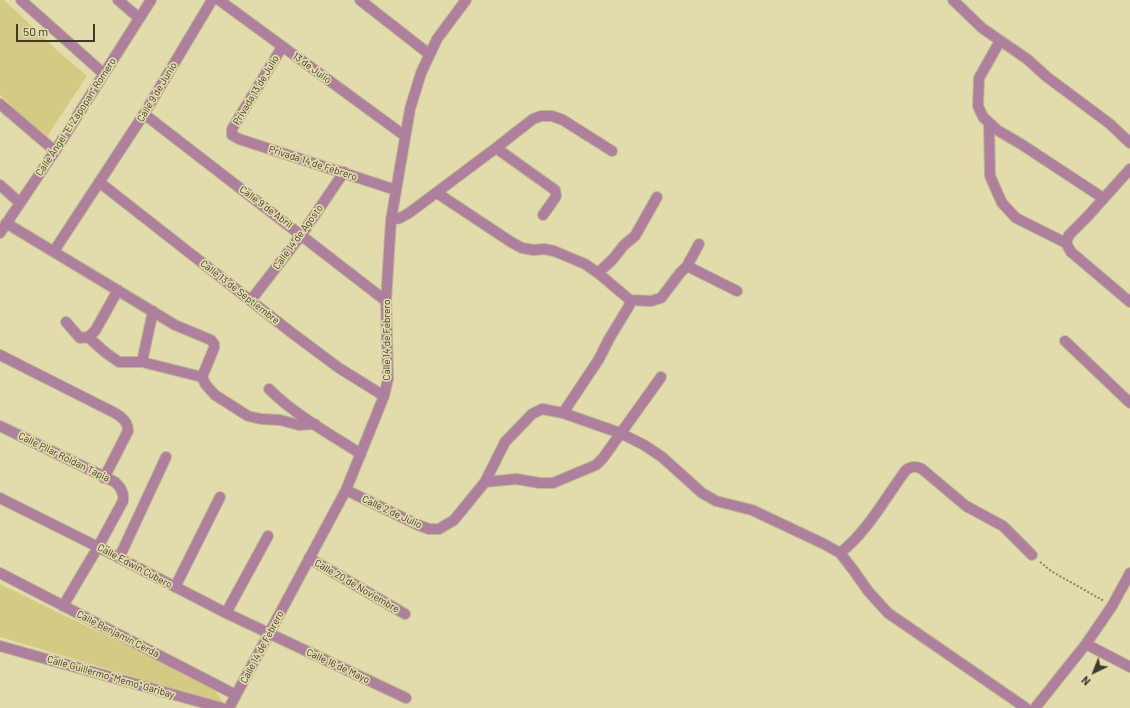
<!DOCTYPE html>
<html>
<head>
<meta charset="utf-8">
<style>
	body { margin:0 }
	#map { position:relative; width:1130px; height:708px; overflow:hidden; background:#e2dbac; font-family:Barlow,sans-serif }
	canvas { display:block }
	.north { position:absolute; left:1074px; top:652px; width:40px; height:40px; -webkit-text-stroke:3px #e2dbac; paint-order:stroke; rotate:223deg; font-size:11px; font-weight:700; line-height:16px; text-align:center; color:#3e3b29 }
	.north::after { content:''; display:block; margin:auto; width:14px; height:18px; background:#3e3b29; clip-path:polygon(50% 0,100% 100%,50% 72%,0 100%) }
	.scale { position:absolute; left:16px; top:24px; width:79px; height:18px; box-sizing:border-box; border:2px solid #3e3b29; border-top:0; padding-left:5px; font-size:12px; line-height:14px; white-space:nowrap; color:#3e3b29; -webkit-text-stroke:3px #e2dbac; paint-order:stroke }
</style>
</head>
<body>
<div id="map">
<canvas width="1130" height="708"></canvas>
<div class="north">N</div>
<div class="scale">50 m</div>
</div>
<script>
const ctx = document.querySelector('canvas').getContext('2d');
ctx.lineJoin = 'round';
function paint(path, color) { ctx.fillStyle = color; ctx.fill(path, 'evenodd'); }
function trace(path, color, width, dash) { ctx.strokeStyle = color; ctx.lineWidth = width; ctx.lineCap = dash ? 'butt' : 'round'; ctx.setLineDash(dash || []); ctx.stroke(path); }
function write(font, color, halo, rows, align = 'center') {
  ctx.font = font + ' Barlow,sans-serif'; ctx.lineWidth = 3.5; ctx.setLineDash([]); ctx.textBaseline = 'middle'; ctx.strokeStyle = halo; ctx.fillStyle = color; for (const [text, x, y, turn = 0] of rows) {
    ctx.save(); ctx.translate(x, y); ctx.rotate((+turn || 0) * Math.PI / 180); ctx.textAlign = isNaN(turn) ? turn : align; if (halo) ctx.strokeText(text, 0, 0); ctx.fillText(text, 0, 0); ctx.restore();
  }
}
paint(new Path2D(`
	M0,0H4L59,52L87,76L46,138L0,95Z
	M0,584L61,614L210,684L224,703L195,695L0,637Z`), '#d5ca83');
const minor = new Path2D(`
	M21,0L104,74
	M118,0L139,18
	M219,0L405,136
	M360,0L429,54
	M953,0L982,28L1027,59L1047,77L1110,124L1130,143
	M1000,41L979,78L978,106L983,117L997,130L1021,144L1103,198
	M282,47L232,129V135L239,139L396,190
	M0,104L55,151
	M144,114L386,301
	M989,124L990,176L1002,203L1016,218L1066,243
	M496,148L555,190L556,196L555,198L543,215
	M1130,169L1087,217L1069,235L1066,243L1071,252L1130,302
	M99,182L292,333L339,368L384,396
	M0,185L20,203
	M437,193L511,242L522,248L534,250L544,249L554,251L585,264L598,273L630,300L651,301L661,298L680,273L687,266L699,244
	M391,220L400,218L409,213L496,148L524,126L533,119L541,116H552L563,120L612,151
	M6,223L175,325L211,340L214,344V348L202,377L206,385L215,395L248,416L261,419L280,420L299,425L315,424
	M0,233L55,151L151,0
	M54,251L144,114L212,0
	M687,266L737,291
	M598,273L613,259L624,245L635,236L657,197
	M251,300L302,234L344,172
	M66,322L80,338L88,337L95,331L118,290
	M88,337L106,353L119,362H142L202,377
	M1065,341L1130,403
	M0,355L113,412C121,416 128,421 128,431L104,478
	M142,362L153,311
	M269,389C295,415 330,434 361,454
	M563,413L599,359L609,339L629,306L630,300
	M0,426L115,482C121,488 124,492 123,501L98,547L63,606
	M485,482L516,479L540,483H553L596,465L603,458L661,377
	M346,490L418,525L429,529H439L454,520L485,482L505,442L532,414L542,409L563,413L620,433L644,445L662,457L702,493L716,501L752,510L824,544L840,553L854,571L868,591L888,613L1026,708
	M0,498L98,547L226,613L406,698
	M840,553C868,531 885,498 906,470C912,466 916,466 922,469L966,506L1003,526L1032,555
	M119,558L166,457
	M309,558L405,614
	M0,573L236,695
	M175,587L220,497
	M226,613L268,536
	M1086,644L1130,667
	M0,646L222,708
	M229,708L346,490L384,396L388,379L386,301L391,220L410,109L421,73L437,39L466,0
	M1035,708L1086,644L1112,606L1130,573`);
trace(minor, '#beb88f', 12);
trace(new Path2D(`
	M1040,562L1051,571L1104,601`), '#898465', 2, [2, 2]);
trace(minor, '#af7f9e', 10);
write('10px', '#3e3b29', '#e2dbac', [
	["13 de Julio",312,68,36],
	["Privada 13 de Julio",256,90,-59],
	["Calle 9 de Junio",157,92,-59],
	["Calle Ángel \"El Zapopan\" Romero",76,117,-57],
	["Privada 14 de Febrero",313,163,18],
	["Calle 9 de Abril",266,207,37],
	["Calle 14 de Agosto",298,237,-54],
	["Calle 13 de Septiembre",240,292,38],
	["Calle 14 de Febrero",387,340,-90],
	["Calle Pilar Roldan Tapia",64,457,26],
	["Calle 2 de Julio",392,512,25],
	["Calle Edwin Cubero",135,566,28],
	["Calle 20 de Noviembre",357,586,30],
	["Calle Benjamín Cerda",118,634,27],
	["Calle 14 de Febrero",262,647,-62],
	["Calle 16 de Mayo",338,666,25],
	["Calle Guillermo \"Memo\" Garibay",111,677,16]
]);
</script>
</body>
</html>
